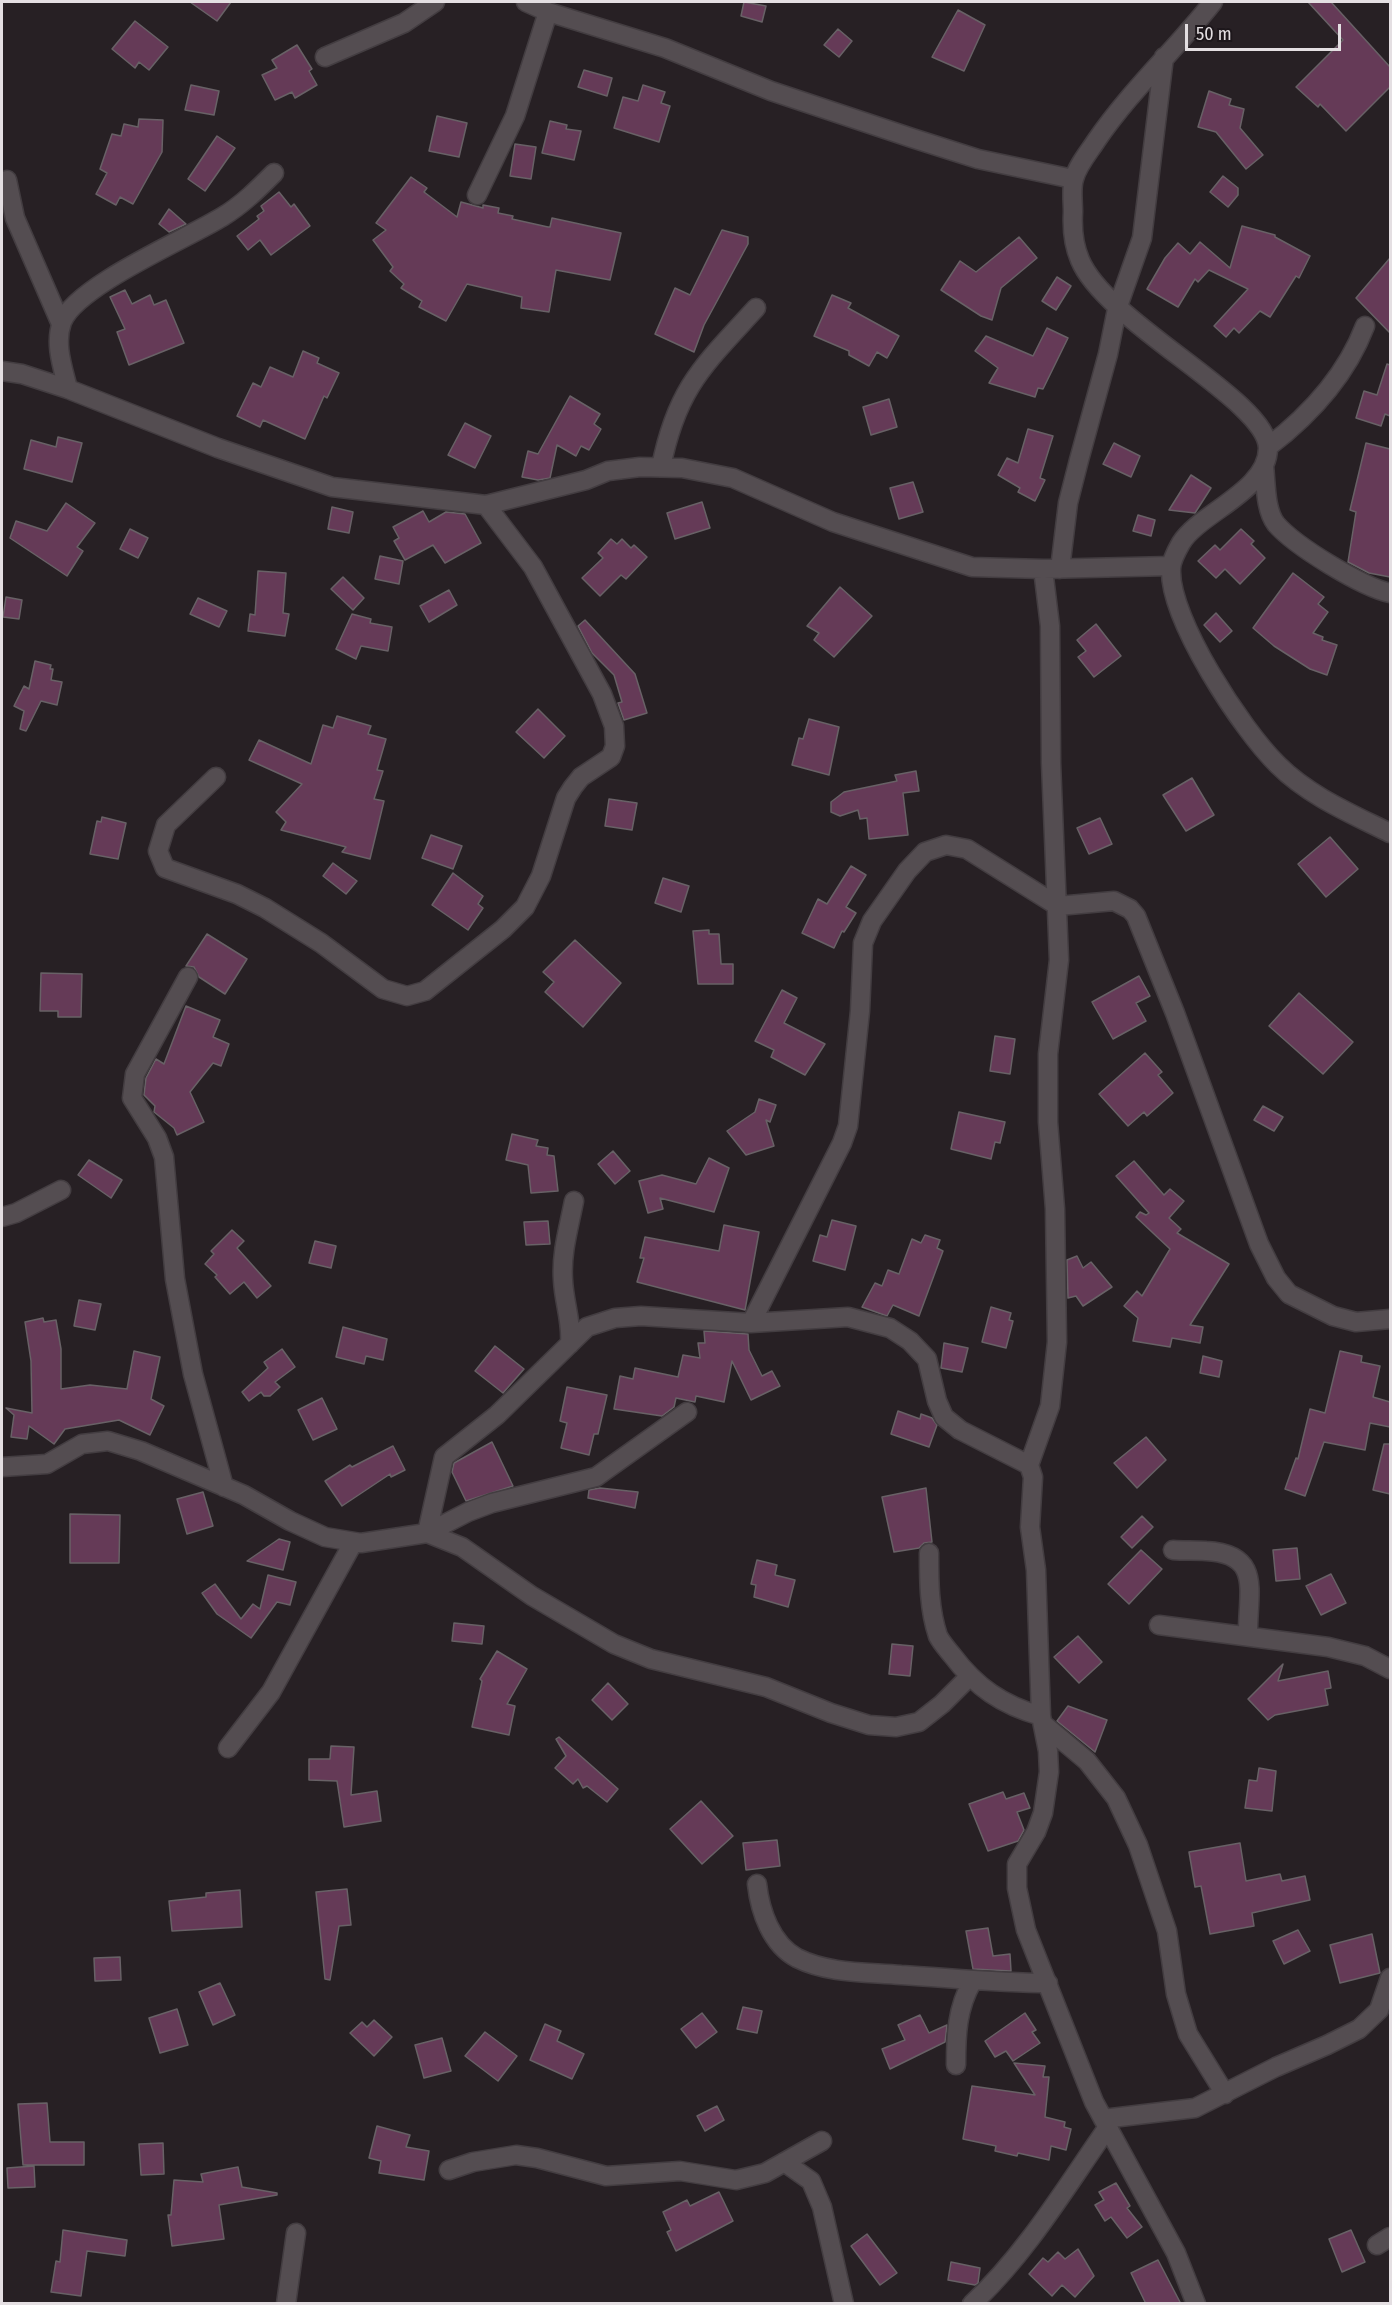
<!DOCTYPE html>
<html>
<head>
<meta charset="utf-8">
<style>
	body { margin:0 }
	#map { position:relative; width:1392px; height:2305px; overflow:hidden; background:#272024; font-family:"Fira Sans Condensed",sans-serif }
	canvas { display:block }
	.frame { position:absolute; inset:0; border:3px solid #e4dfe2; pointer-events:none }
	.scale { position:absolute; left:1185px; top:24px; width:156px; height:27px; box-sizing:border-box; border:3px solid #e4dfe2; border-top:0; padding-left:8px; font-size:18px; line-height:21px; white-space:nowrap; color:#e4dfe2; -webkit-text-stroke:4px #1d171b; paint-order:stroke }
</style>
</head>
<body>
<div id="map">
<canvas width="1392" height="2305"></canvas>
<div class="frame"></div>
<div class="scale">50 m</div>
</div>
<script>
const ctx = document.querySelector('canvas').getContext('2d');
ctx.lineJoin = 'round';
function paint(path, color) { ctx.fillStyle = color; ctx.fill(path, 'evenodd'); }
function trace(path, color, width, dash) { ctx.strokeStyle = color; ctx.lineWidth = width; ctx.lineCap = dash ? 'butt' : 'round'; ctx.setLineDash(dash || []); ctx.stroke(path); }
const building = new Path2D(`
	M190,2H231L217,21Z
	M744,2L766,6L762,22L741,16Z
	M1308,2H1331L1390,67V87L1346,131L1320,104L1318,107L1296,87L1343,40Z
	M958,10L985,25L964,71L932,57Z
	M135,21L168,47L149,70L139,62L135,68L112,49Z
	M838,29L852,41L839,57L824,45Z
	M297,45L312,69L309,71L317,85L295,98L292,92L275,100L262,75L277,68L272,60Z
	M584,70L612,78L607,96L578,87Z
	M191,85L219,91L214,115L185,110Z
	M643,85L665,92L661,103L670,106L659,142L614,128L623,97L638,101Z
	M1209,91L1231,99L1229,105L1244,109L1240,128L1263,155L1246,169L1216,132L1198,127Z
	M437,116L467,123L459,157L429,151Z
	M139,119L163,120L162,152L133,204L120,197L116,205L96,194L107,173L100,169L112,134L121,136L124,124L138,127Z
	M550,121L567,125L566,129L581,131L574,160L542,153Z
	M217,136L235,148L205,191L188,179Z
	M515,144L536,147L531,179L510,176Z
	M1223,176L1238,188V195L1228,207L1210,192Z
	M411,177L427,188L424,192L457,217L461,202L483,208V205L499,208L498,213L513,216L512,219L548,227H550L552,218L621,233L610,280L556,270L549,312L521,308L522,297L467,284L446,321L419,307L422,301L401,288L404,284L390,271L393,267L373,240L386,230L376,223Z
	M279,192L291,207L294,204L310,226L271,255L260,240L248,250L237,236L259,219L257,216L264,211L261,206Z
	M169,209L186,224L169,232L159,224Z
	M1242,226L1275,235V237L1310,256L1299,278L1296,276L1270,317L1260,311L1239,333L1234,328L1226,337L1214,326L1248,289L1209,270L1198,282L1195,279L1178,307L1147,289L1165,258L1178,243L1190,254L1200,242L1230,268Z
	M722,230L748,237V244L704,325L694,352L655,334L675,288L690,295Z
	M1019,237L1037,258L1001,288L992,320L981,316L941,290L960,261L976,272Z
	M1390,258V333L1356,298Z
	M1057,277L1071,286L1056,310L1042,301Z
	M125,290L132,304L150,295L154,305L166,300L184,343L129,365L117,332L125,329L110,297Z
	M832,295L851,303L848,308L899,336L887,358L877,352L869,366L849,355V351L814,336Z
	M1047,328L1068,338L1043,389L1038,388L1035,397L989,383L998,368L975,351L986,336L1033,356Z
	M303,351L319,358L317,363L339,373L327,398L324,396L305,439L263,420L260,427L237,416L253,383L261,387L270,367L293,377Z
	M1387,364L1390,365V416L1385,414L1381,426L1356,418L1364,391L1377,395Z
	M570,396L600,414L594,424L601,429L589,450L581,446L576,456L557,445L550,478L538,480L522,477L528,451L538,454Z
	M889,399L897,427L871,435L863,407Z
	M465,423L491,436L475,468L448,455Z
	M1028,429L1053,436L1040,478L1045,480L1035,501L1018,492L1020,488L998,475L1007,458L1018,463Z
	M58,437L82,443L72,482L24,469L31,440L56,447Z
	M1114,443L1140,456L1131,477L1103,464Z
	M1366,443L1390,449V577L1369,573L1348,562L1356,512L1350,510Z
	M1191,475L1211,488L1195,513L1169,510Z
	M913,482L923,512L899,519L890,488Z
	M702,502L710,528L675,539L667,513Z
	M66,503L95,523L77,547L83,551L67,576L10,538L16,521L47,531Z
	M332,507L353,512L349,533L328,529Z
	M423,511L429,522L446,512L465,514L481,543L445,563L433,545L405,560L394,541L399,538L393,527Z
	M1138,515L1155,520L1151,536L1133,531Z
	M130,529L148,538L138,558L120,549Z
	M1241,529L1254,541L1251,544L1265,558L1240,584L1225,569L1216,578L1198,561L1215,545L1220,550Z
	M611,539L617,544L622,539L631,548L634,545L647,557L626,579L621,575L600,596L582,578L603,558L598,553Z
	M380,556L403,561L399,584L375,579Z
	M258,571L286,573L283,613L289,614L285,636L248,631L250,614L255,615Z
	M1293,573L1324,597L1318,604L1328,612L1313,633L1323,637L1322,640L1337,645L1327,675L1310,669L1274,646L1253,628Z
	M343,577L364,598L353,610L331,589Z
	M840,587L872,616L834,657L814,640L819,633L807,626Z
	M449,590L457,605L429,622L420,606Z
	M6,597L22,600L19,619L3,617Z
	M198,598L227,611L219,627L190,614Z
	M1216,613L1232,631L1220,642L1204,625Z
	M352,614L371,619L370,623L392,627L388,651L361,646L356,659L336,649Z
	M585,620L635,674L647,713L624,720L618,703L622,702L614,675L592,653L578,626Z
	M1096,624L1121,656L1094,677L1078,657L1086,651L1077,640Z
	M35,661L51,665L50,669H53L51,680L62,682L57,705L41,701L26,731L20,729L24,711L14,706L24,686L29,689Z
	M538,709L565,736L544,758L516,732Z
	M337,716L371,726L368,734L386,739L377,770L383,771L374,799L384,801L370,859L342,852L346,847L281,830L286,822L276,812L302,784L249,760L259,740L311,764L323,725L333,728Z
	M809,719L839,727L829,775L792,765L799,738L803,739Z
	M916,771L919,791L903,793L908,835L869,839L867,818L860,819L858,810L840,816L831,812V802L844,792L897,781L895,775Z
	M1192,778L1214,815L1186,831L1163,795Z
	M609,799L637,803L632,830L605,826Z
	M102,817L126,823L118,859L90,854L97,821L101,822Z
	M1100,818L1112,844L1089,854L1077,828Z
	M431,835L462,846L453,869L422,858Z
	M1330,837L1358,869L1326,897L1298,864Z
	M333,863L357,881L346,894L323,876Z
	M851,866L866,875L846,907L856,913L844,932L842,931L834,948L802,933L818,899L827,904Z
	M453,873L483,896L478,904L483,908L468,930L432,905Z
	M663,878L689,886L681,912L655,903Z
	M709,930V934H719L721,964H733V984H698L693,931Z
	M207,934L247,959L225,994L199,977L194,967L186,966Z
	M575,940L621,983L583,1027L545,992L554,982L543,972Z
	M41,973L82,974L81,1017H58V1011H40Z
	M1139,976L1150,996L1136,1003L1146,1021L1113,1039L1092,1002Z
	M782,990L797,998L784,1023L825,1044L805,1075L771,1057L774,1050L755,1041Z
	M1299,993L1353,1042L1323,1074L1269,1026Z
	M186,1006L220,1020L213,1037L229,1044L221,1066L213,1063L190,1092L204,1122L177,1135L174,1128L154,1112L155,1106L144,1095L146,1078L156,1059L164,1064Z
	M995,1036L1015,1039L1010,1074L990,1071Z
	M1145,1053L1162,1072L1158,1075L1173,1093L1147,1116L1144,1112L1128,1126L1099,1094Z
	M759,1099L776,1105L770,1122L766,1120L774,1146L746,1155L727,1131L755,1112Z
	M1263,1106L1283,1117L1274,1131L1254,1120Z
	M959,1112L1005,1122L1000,1143L995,1142L991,1159L951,1149Z
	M512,1134L538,1140L536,1146L548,1148L547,1155L554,1156L558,1191L531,1193L528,1165L506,1160Z
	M613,1151L630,1171L615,1184L598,1164Z
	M709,1158L729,1168L714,1212L660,1198L663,1209L648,1213L639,1181L662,1175L696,1184Z
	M89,1160L122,1180L111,1198L78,1175Z
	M1134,1161L1164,1195L1170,1189L1184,1201L1169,1218L1181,1229L1177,1233L1229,1264L1190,1325L1203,1327L1200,1343L1172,1338L1170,1347L1133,1341L1138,1318L1124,1306L1137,1291L1142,1296L1170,1249L1136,1217L1140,1212L1146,1215L1149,1213L1116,1176Z
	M832,1220L856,1226L845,1270L813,1261L820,1235L827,1237Z
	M548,1221L550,1244L526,1245L524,1222Z
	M724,1225L759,1232L745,1310L637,1282L644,1258H640L645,1237L719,1251Z
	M232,1230L244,1241L237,1248L271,1286L257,1298L244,1282L230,1294L215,1277L217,1275L205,1264L214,1254L211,1251Z
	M925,1235L940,1240L937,1248L943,1251L919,1316L893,1305L887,1316L862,1307L875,1283L882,1286L888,1270L899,1274L912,1239L921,1243Z
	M315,1241L336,1246L331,1268L309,1263Z
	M1077,1256L1083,1268L1091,1262L1112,1287L1083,1306L1076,1296L1068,1298L1067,1260Z
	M79,1300L101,1304L95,1330L74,1326Z
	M991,1307L1011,1313L1009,1320L1013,1321L1006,1348L982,1342Z
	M43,1318L44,1322L56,1320L61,1349V1389L90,1385L127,1389L134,1351L160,1357L151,1399L164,1406L150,1435L119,1420L65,1429L54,1444L29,1426L27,1439L11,1437L14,1415L6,1408L32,1413L31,1361L25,1322Z
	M343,1327L387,1339L383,1360L366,1356L364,1364L336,1357Z
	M704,1331L748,1334L749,1350L762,1376L772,1371L780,1386L751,1400L732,1361L724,1402L696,1396L695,1402L676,1398L674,1407L662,1416L614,1409L620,1376L633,1379L635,1368L678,1377L683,1355L700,1358L698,1343H705Z
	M944,1343L968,1348L962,1372L941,1368Z
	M495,1346L524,1369L503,1393L475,1371Z
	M282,1349L295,1367L275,1382L280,1387L270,1396H264L261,1392L249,1401L242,1392L268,1368L264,1362Z
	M1340,1351L1362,1356L1361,1362L1380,1366L1373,1397L1390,1402V1427L1370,1423L1365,1450L1324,1442L1305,1496L1285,1489L1296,1458L1298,1459L1310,1409L1325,1413Z
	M1203,1356L1222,1361L1219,1377L1200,1373Z
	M567,1387L607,1395L598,1434H594L589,1455L561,1448L567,1423L560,1421Z
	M322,1398L337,1429L313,1440L298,1410Z
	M898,1411L920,1419L921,1414L932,1418L937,1425L929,1447L891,1434Z
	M1146,1437L1166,1460L1137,1488L1114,1463Z
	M492,1442L513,1486L466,1501L452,1472L454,1463Z
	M1384,1444H1390V1494L1373,1490Z
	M393,1446L405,1470L391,1477L390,1474L342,1506L325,1481L350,1465L352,1467Z
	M600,1488L638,1492L635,1508L588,1498L589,1490Z
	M926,1488L932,1542L924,1543L919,1548L894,1552L882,1497Z
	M203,1492L213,1526L187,1534L177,1499Z
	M70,1514L120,1515L119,1563H70Z
	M1142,1516L1153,1527L1132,1548L1121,1537Z
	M279,1539L290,1542L283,1570L247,1561Z
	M1297,1548L1300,1579L1276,1581L1273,1550Z
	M1141,1550L1162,1569L1129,1604L1108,1584Z
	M757,1560L777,1565L775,1575L795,1580L788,1607L754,1597L756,1585L751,1584Z
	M1331,1574L1346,1603L1321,1615L1306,1586Z
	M268,1575L296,1582L290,1605L277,1602L251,1638L217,1614L202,1593L215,1584L241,1619L253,1604L260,1609Z
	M454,1623L484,1626L482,1644L452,1641Z
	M1078,1636L1102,1662L1079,1683L1054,1657Z
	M892,1644L913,1646L910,1676L889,1674Z
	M497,1651L527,1669L507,1704L515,1706L509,1735L472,1727L482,1681L480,1679Z
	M1283,1664L1278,1681L1328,1671L1331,1688L1325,1689L1328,1705L1275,1715L1268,1720L1248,1699Z
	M608,1683L628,1704L612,1720L592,1700Z
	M1068,1706L1107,1720L1095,1752L1057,1721Z
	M559,1737L618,1789L607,1802L587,1786L583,1788L578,1779L573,1784L555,1768L566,1756L556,1739Z
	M331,1746L354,1747L351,1795L377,1791L381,1821L344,1827L337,1781L309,1780V1759H330Z
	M1259,1768L1276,1771L1272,1811L1245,1808L1249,1780L1257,1781Z
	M1003,1792L1006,1799L1024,1793L1030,1808L1017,1812L1024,1830L1018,1841L988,1851L969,1804Z
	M701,1801L733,1836L702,1864L670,1829Z
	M777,1840L780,1866L746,1870L743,1843Z
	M1240,1843L1246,1881L1280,1874L1282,1881L1305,1876L1310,1900L1252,1913L1254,1926L1210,1934L1201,1886L1195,1887L1189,1852Z
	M347,1889L351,1925L339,1926L330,1980L325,1979L316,1892Z
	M240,1890L242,1927L172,1931L169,1901L206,1897V1893Z
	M988,1928L993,1956L1010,1954L1011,1971L973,1969L966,1931Z
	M1298,1930L1310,1951L1284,1964L1273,1941Z
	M1372,1934L1380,1973L1340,1983L1330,1945Z
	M120,1957L121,1980L95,1981L94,1958Z
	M220,1983L235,2015L213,2025L199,1992Z
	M743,2007L762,2011L757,2033L737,2029Z
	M177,2009L188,2045L160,2053L149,2018Z
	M702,2013L717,2032L696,2048L681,2029Z
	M1025,2013L1036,2030L1032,2032L1040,2043L1013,2061L1006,2051L995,2057L985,2041Z
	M920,2015L929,2033L947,2025L945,2042L890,2069L882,2049L905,2040L898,2025Z
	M374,2020L392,2037L374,2056L350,2033L362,2022L367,2027Z
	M545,2024L561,2031L557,2041L584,2054L572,2079L530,2060Z
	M485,2032L517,2056L498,2081L465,2056Z
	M442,2038L451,2071L424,2078L415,2045Z
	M1014,2063L1045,2066L1043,2077H1049L1045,2117L1065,2122L1064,2127L1071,2129L1066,2150L1051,2146L1049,2160L1018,2153L1017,2156L995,2151L996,2146L963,2139L972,2086L1035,2095Z
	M47,2103L50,2142H84V2165H23L18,2104Z
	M717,2106L724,2120L705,2131L697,2116Z
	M377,2126L410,2135L406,2147L429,2151L424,2180L379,2173L381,2161L369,2158Z
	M163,2143L164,2174L141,2175L139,2144Z
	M34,2166L35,2187L8,2188L7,2168Z
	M238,2167L242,2187L277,2193V2195L219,2205L224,2239L172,2246L168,2215H171L174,2180L203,2182L201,2174Z
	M1116,2183L1130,2206L1127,2208L1142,2227L1127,2238L1111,2217L1105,2221L1095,2205L1104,2200L1099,2192Z
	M719,2192L733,2221L676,2251L667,2232L671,2230L663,2212L687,2200L690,2206Z
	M63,2230L127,2240L125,2256L87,2251L81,2296L51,2292L56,2261L60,2262Z
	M1351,2230L1365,2262L1342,2272L1329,2239Z
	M867,2234L897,2273L880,2285L851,2246Z
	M1078,2249L1094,2276L1075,2297L1062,2285L1052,2296L1029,2274L1043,2258L1048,2262L1058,2252L1065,2259Z
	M1158,2260L1181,2304H1146L1131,2273Z
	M951,2262L980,2268L978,2283L975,2285L948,2280Z`);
paint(building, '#653a57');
trace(building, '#686166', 1.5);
const minor = new Path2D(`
	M526,2L548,12L665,48L771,91L912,138L978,159L1073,179
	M1213,2C1176,49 1131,90 1096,141C1089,152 1077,166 1074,179C1071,188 1073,202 1073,212C1072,229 1073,244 1080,260C1106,323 1267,400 1268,448C1268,491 1199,513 1181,543C1177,550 1171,561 1171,569C1169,619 1242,730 1278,765C1309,796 1352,814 1390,833
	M325,57L404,23L435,2
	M7,180L15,218L61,324
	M477,195L515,116L548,12
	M2,371L22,374L68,389L218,448L332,487L486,505L586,480L608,471L640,467L682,468L733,478L833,522L972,567L1043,569L1171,566
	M68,389C63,368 54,344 62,322C76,286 186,239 222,217C242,205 258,189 274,173
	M1268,447C1310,415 1346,376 1365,326
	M1264,466C1266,483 1265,510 1276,524C1295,546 1362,587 1390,593
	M661,467C677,387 704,365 756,308
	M1043,569L1050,626L1051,763L1059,960L1048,1054V1122L1055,1209L1057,1342L1050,1406L1029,1465L1033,1477L1030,1527L1036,1570L1041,1716L1048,1751L1049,1772L1043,1813L1036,1832L1017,1864V1888L1026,1930L1094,2102L1176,2253L1196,2304
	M1060,569L1068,503L1079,460L1108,354L1117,309L1142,238L1164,57
	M216,777L166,825L158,851L165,868L237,894L265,908L321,943L383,989L407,996L425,991L503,929L525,907L541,876L566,798L573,787L581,777L611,757L615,746L614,726L602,694L533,567L486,505
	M188,977L135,1074L132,1098L157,1138L164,1157L175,1279L193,1374L224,1487
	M2,1217L16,1213L61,1190
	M751,1323L842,1143L848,1126L860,1011L863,943L872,921L907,871L925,852L946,845L967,849L1058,906L1114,901L1130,909L1136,916L1175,1013L1259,1244L1276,1278L1289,1294L1333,1316L1356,1322L1390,1319
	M570,1344C572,1321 564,1303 563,1280C561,1253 569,1227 574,1201
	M2,1467L47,1464L82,1444L108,1441L141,1451L244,1495L290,1521L325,1537L361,1543L427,1533L462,1547L532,1596L614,1644L651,1659L766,1687L831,1713L869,1725L896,1727L919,1722L942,1704L969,1677
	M427,1533L444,1457L497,1415L587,1327L615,1318L641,1316L751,1323L848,1317L890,1328L910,1341L927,1359L937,1401L944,1417L960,1430L1029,1465
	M427,1533L468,1512L492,1503L596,1477L687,1412
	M1173,1550C1184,1551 1195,1550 1206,1551C1264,1554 1247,1593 1248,1636
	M929,1553C929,1581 929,1609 938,1636C941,1642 947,1649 952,1655C976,1687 1002,1705 1041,1716
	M1159,1625L1328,1647L1365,1656L1390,1669
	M1043,1724L1087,1761L1116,1798L1138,1845L1167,1931L1176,1994L1188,2034L1225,2094
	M228,1748L271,1692L353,1543
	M757,1884C760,1911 771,1944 797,1958C829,1974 867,1972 901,1975C951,1978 999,1983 1048,1983
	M956,2065C956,2035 957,2008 972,1982
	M1103,2119L1195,2108L1276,2067L1327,2045L1359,2029L1379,2010L1390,1978
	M784,2162L811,2181L822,2207L844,2304
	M449,2170L473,2162L516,2155L537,2158L606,2176L680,2171L736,2180L765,2173L822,2141
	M1377,2245L1390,2237
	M286,2304L296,2233
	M972,2304C1026,2254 1066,2187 1108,2127`);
trace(minor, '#433d41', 21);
trace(minor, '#544d51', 18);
</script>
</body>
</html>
